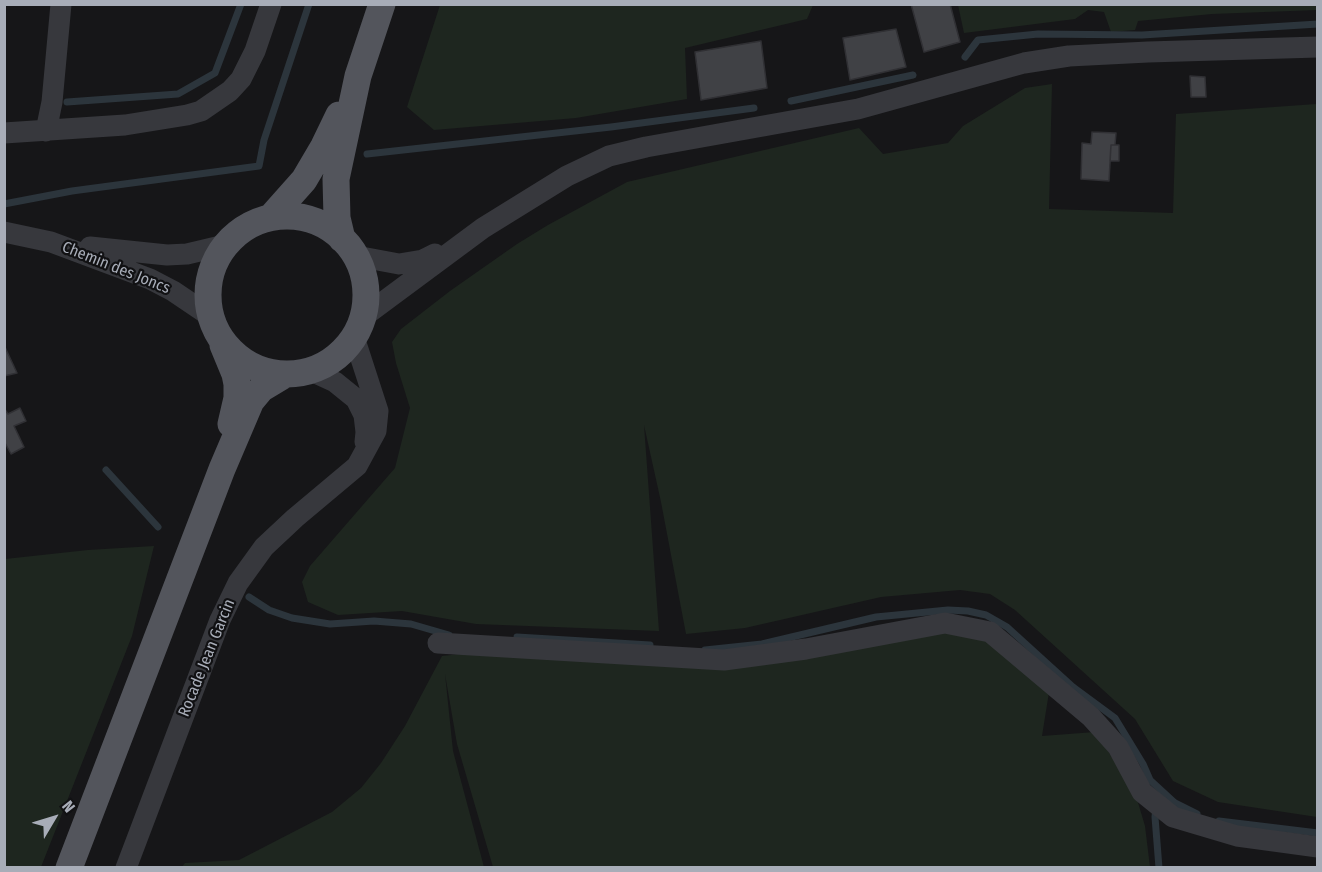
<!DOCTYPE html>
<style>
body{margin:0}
#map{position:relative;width:1322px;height:872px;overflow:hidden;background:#161618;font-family:"Fira Sans Condensed",sans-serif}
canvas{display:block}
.frame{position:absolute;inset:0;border:6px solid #a8adb8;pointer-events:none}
.north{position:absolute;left:24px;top:788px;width:60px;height:60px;-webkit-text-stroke:4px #111113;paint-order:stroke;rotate:52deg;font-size:16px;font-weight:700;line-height:24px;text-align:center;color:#a8adb8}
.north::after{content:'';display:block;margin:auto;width:21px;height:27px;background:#a8adb8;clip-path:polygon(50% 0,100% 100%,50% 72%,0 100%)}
</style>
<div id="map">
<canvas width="1322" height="872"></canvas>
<div class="frame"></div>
<div class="north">N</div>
</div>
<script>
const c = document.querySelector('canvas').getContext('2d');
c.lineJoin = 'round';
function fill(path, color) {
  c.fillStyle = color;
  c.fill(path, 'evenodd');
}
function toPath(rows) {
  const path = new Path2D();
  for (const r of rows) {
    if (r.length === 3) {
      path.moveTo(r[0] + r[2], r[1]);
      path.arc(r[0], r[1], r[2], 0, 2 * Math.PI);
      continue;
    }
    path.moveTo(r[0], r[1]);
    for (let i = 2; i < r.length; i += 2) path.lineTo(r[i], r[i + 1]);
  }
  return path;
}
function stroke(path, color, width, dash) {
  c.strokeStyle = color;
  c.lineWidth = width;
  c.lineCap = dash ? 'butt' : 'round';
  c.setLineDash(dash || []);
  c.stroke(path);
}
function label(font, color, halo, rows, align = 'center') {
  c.font = font + ' "Fira Sans Condensed",sans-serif';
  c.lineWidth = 4.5;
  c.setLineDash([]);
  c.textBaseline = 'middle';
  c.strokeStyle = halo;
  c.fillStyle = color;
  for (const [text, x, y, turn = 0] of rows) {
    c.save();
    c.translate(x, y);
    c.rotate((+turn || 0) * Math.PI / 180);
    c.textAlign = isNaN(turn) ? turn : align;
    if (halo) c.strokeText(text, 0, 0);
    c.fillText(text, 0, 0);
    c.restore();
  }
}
fill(toPath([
 [1317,4,1317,10,1212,14,1138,21,1135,30,1111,32,1104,12,1088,10,1075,19,964,33,958,5],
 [440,5,440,4,813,5,807,19,685,48,687,99,576,118,434,130,407,107],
 [1052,84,1049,209,1173,213,1176,114,1316,104,1317,817,1218,802,1173,781,1135,719,1015,610,990,594,960,590,881,597,745,628,686,634,661,502,644,425,659,631,476,624,402,611,338,615,308,602,302,582,310,566,395,468,410,408,396,363,392,342,401,329,450,291,517,244,548,225,627,182,859,128,883,154,948,143,963,126,1025,88],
 [154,546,132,636,41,867,5,867,5,559,88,550],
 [927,630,977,635,1050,686,1042,736,1095,732,1134,789,1145,826,1150,867,493,867,457,744,445,674,453,751,484,867,181,868,185,863,239,860,332,812,361,788,381,763,405,726,442,656,479,652,715,663]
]), '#1e261f');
stroke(toPath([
 [965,57,978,40,1038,34,1142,35,1318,24],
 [791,101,913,75],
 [67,102,178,94,215,73,241,4],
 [367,154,611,127,754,108],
 [4,204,72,191,259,166,264,140,309,4],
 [106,470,158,527],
 [249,597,269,610,292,618,330,624,374,621,411,624,449,635],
 [517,637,650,645],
 [705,650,762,644,876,617,948,610,968,611,986,615,1007,627,1073,687,1115,718,1143,764,1150,780,1175,803,1197,814],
 [1156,807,1155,817,1159,868],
 [1219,821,1318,833]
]), '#2c353c', 7);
const building = toPath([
 [911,4,950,4,960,42,924,52,911,4],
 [896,29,906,67,850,80,843,38,896,29],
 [761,41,767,88,701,100,695,52,761,41],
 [1190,76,1205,77,1206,97,1191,97,1190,76],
 [1092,132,1116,133,1115,145,1111,145,1109,181,1081,179,1082,143,1091,144,1092,132],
 [1111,145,1119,145,1119,161,1110,161,1111,145],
 [4,345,17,373,4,376,4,345],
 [4,408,8,414,20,408,26,421,14,426,24,447,11,454,4,441,4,408]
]);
fill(building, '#404145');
stroke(building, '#303034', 1.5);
stroke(toPath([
 [46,131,52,102,61,4],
 [4,133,125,125,187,115,201,111,230,91,241,79,255,51,271,4],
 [4,232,51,242,150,279,173,291,210,316],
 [90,247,167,255,187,254,225,245],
 [356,256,399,264,423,260,435,254],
 [363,317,483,228,567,176,609,156,646,147,858,109,1024,63,1069,56,1148,52,1318,47],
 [311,371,335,382,356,399,364,415,366,432,365,442],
 [438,643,724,660,806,649,945,623,990,632,1091,717,1118,747,1142,792,1173,817,1237,836,1318,847],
 [126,868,220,620,238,583,264,547,295,518,357,466,376,431,378,411,354,337]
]), '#37383d', 21);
stroke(toPath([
 [272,216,304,180,324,146,339,115],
 [287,295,79],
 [342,239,337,218,336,179,358,76,382,4],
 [223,345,235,374,237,384,237,398,231,424],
 [69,868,222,469,251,401,261,389,286,374]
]), '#53555c', 27);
label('16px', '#a8adb8', '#111113', [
 ["Chemin des Joncs",116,268,22],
 ["Rocade Jean Garcin",207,658,-68]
]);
</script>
